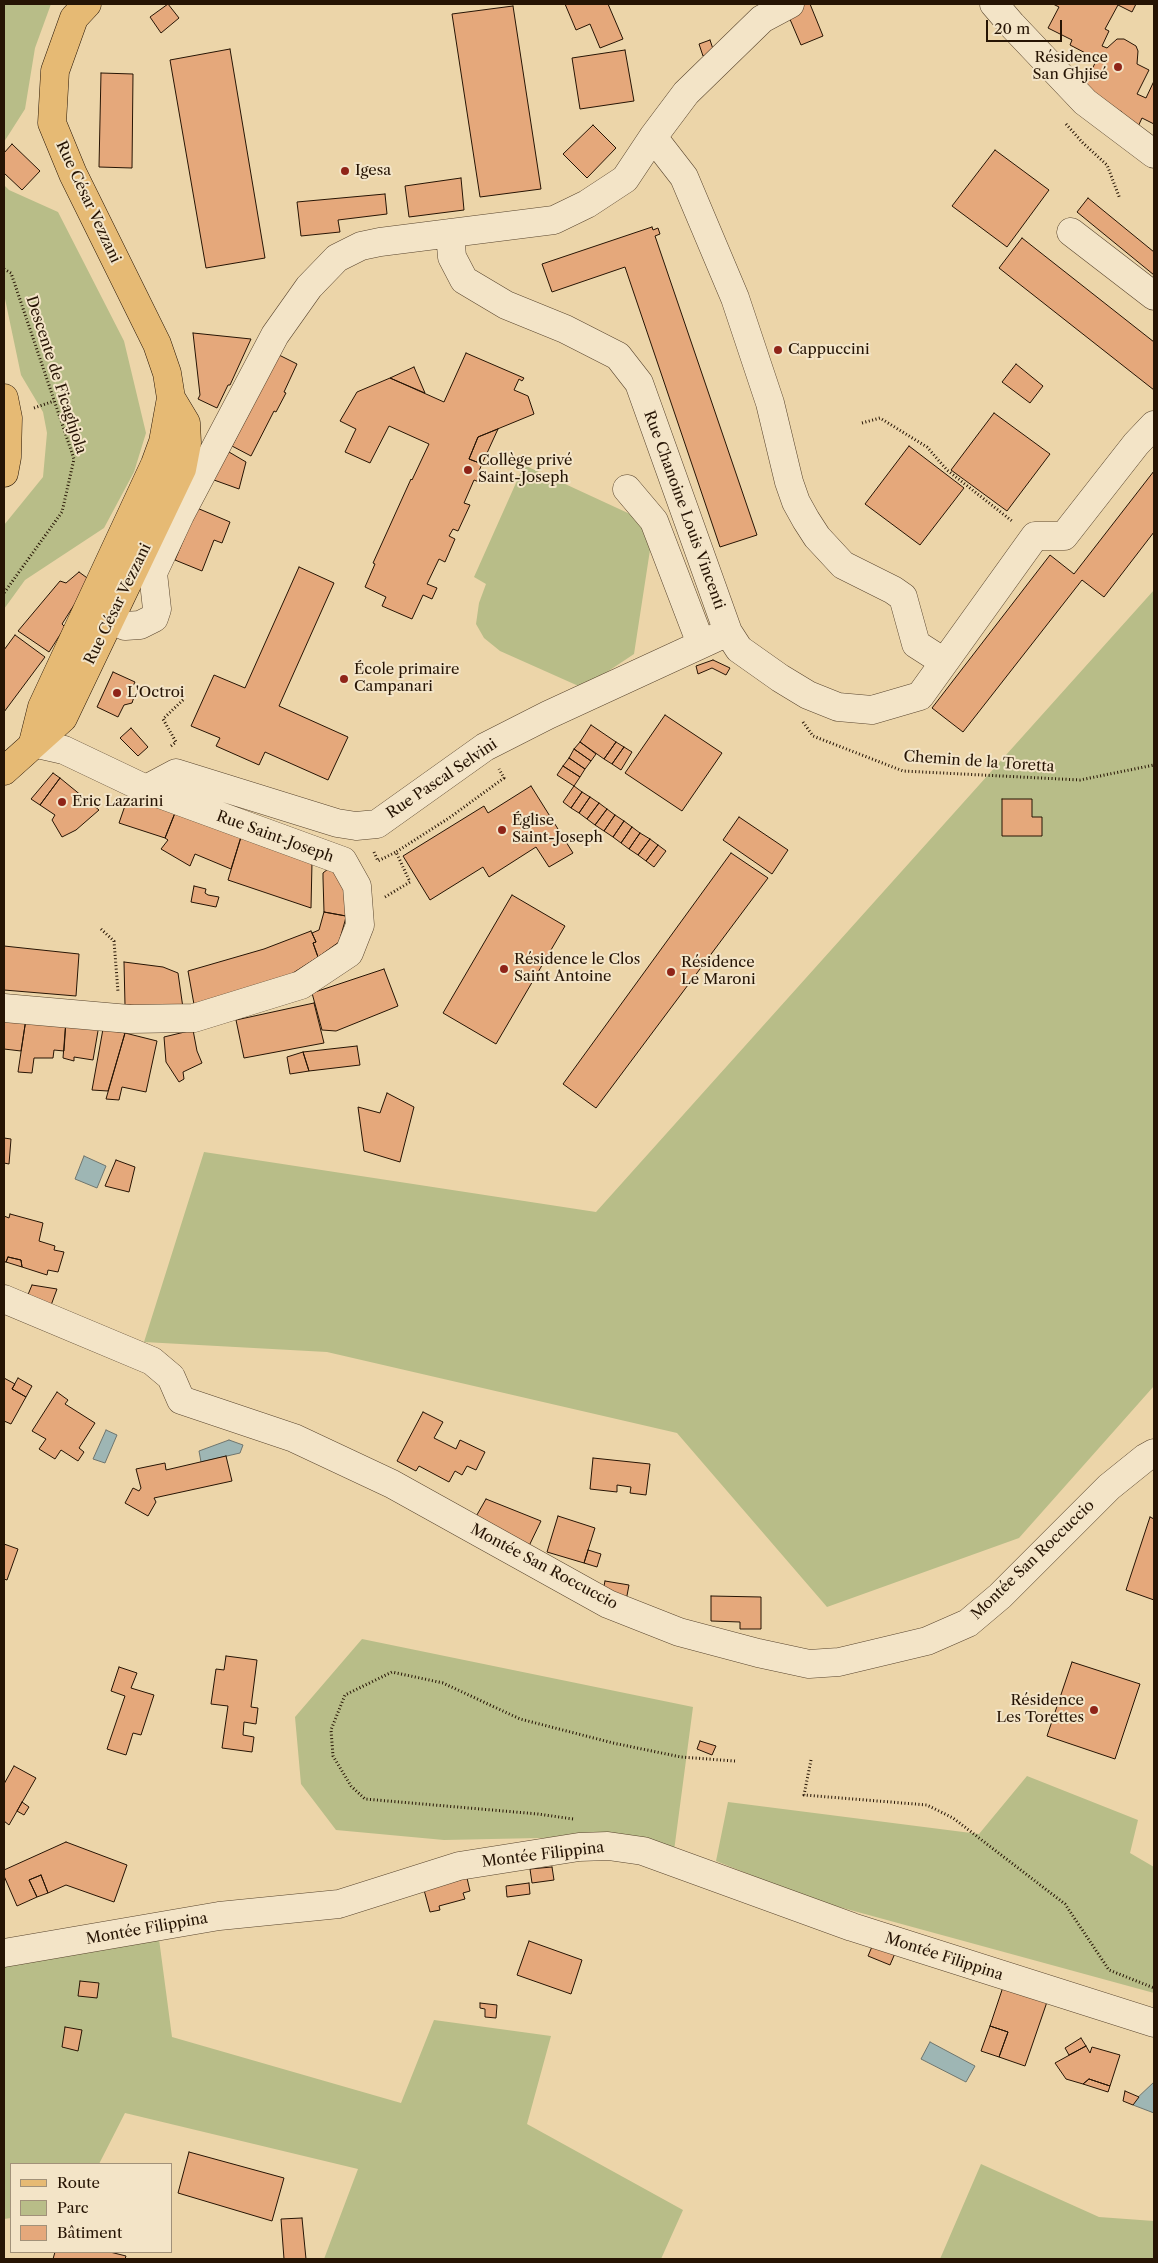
<!DOCTYPE html>
<meta charset="utf-8">
<style>
body{margin:0}
#map{position:relative;width:1158px;height:2263px;overflow:hidden;background:#ecd5a9;font-family:"Libre Caslon Text",serif}
canvas{display:block}
.frame{position:absolute;inset:0;border:5px solid #261404;pointer-events:none}
.legend{position:absolute;left:10px;top:2163px;width:162px;height:90px;box-sizing:border-box;background:#f3e4c7;border:1px solid #a19179;margin:0;padding:6px 9px;list-style:none;font-size:15px;color:#261404}
.legend li{display:flex;align-items:center;gap:10px;height:25px}
.legend b{width:25px;border:1px solid #a19179}
.scale{position:absolute;left:986px;top:20px;width:76px;height:22px;box-sizing:border-box;border:2px solid #261404;border-top:0;padding-left:6px;font-size:15px;line-height:18px;white-space:nowrap;color:#261404;-webkit-text-stroke:4px #f3e4c7;paint-order:stroke}
</style>
<div id="map">
<canvas width="1158" height="2263"></canvas>
<div class="frame"></div>
<ul class="legend">
<li><b style="height:6px;background:#e6ba74"></b>Route</li>
<li><b style="height:14px;background:#b8bd88"></b>Parc</li>
<li><b style="height:14px;background:#e5a87b"></b>Bâtiment</li>
</ul>
<div class="scale">20 m</div>
</div>
<script>
const c = document.querySelector('canvas').getContext('2d');
c.lineJoin = 'round';
function fill(path, color) {
  c.fillStyle = color;
  c.fill(path, 'evenodd');
}
function toPath(rows) {
  const path = new Path2D();
  for (const r of rows) {
    path.moveTo(r[0], r[1]);
    for (let i = 2; i < r.length; i += 2) path.lineTo(r[i], r[i + 1]);
  }
  return path;
}
function stroke(path, color, width, dash) {
  c.strokeStyle = color;
  c.lineWidth = width;
  c.lineCap = dash ? 'butt' : 'round';
  c.setLineDash(dash || []);
  c.stroke(path);
}
function label(font, color, halo, rows, align = 'center') {
  c.font = font + ' "Libre Caslon Text",serif';
  c.lineWidth = 4;
  c.setLineDash([]);
  c.textBaseline = 'middle';
  c.strokeStyle = halo;
  c.fillStyle = color;
  for (const [text, x, y, turn = 0] of rows) {
    c.save();
    c.translate(x, y);
    c.rotate((+turn || 0) * Math.PI / 180);
    c.textAlign = isNaN(turn) ? turn : align;
    if (halo) c.strokeText(text, 0, 0);
    c.fillText(text, 0, 0);
    c.restore();
  }
}
fill(toPath([
 [4,4,51,4,35,48,25,109,4,142],
 [4,185,9,190,58,212,124,341,146,433,134,472,104,528,25,580,4,609,4,525,43,477,47,433,43,412,21,375,4,294],
 [524,465,643,520,652,537,634,654,583,688,500,651,484,638,476,624,479,603,486,584,474,577],
 [1154,590,1154,1386,1019,1538,827,1607,677,1433,327,1352,144,1342,204,1152,596,1212],
 [362,1639,693,1707,674,1851,587,1837,444,1840,336,1830,301,1784,295,1717],
 [1027,1776,1138,1820,1130,1853,1154,1867,1154,1993,810,1899,716,1861,728,1802,979,1834],
 [159,1939,172,2037,401,2103,434,2020,551,2036,527,2124,683,2210,661,2259,324,2259,358,2169,125,2113,99,2164,11,2164,11,2218,4,2219,4,1967],
 [981,2164,1099,2217,1154,2221,1154,2259,940,2259]
]), '#b8bd88');
const water = toPath([
 [84,1156,106,1166,97,1188,75,1179,84,1156],
 [106,1430,117,1435,105,1463,93,1459,106,1430],
 [229,1440,243,1445,240,1453,201,1462,199,1451,229,1440],
 [930,2042,975,2066,966,2082,921,2059,930,2042],
 [1154,2082,1154,2113,1133,2105,1135,2100,1154,2082]
]);
fill(water, '#9eb6b4');
stroke(water, '#6e756e', 1);
const building = toPath([
 [168,4,179,18,161,33,150,17,168,4],
 [565,4,608,4,623,39,600,48,590,24,576,30,565,4],
 [800,4,810,4,823,36,801,45,786,10,800,4],
 [1053,4,1136,4,1132,12,1118,5,1105,29,1109,31,1102,46,1107,48,1117,39,1124,39,1136,46,1138,51,1137,64,1149,70,1137,94,1146,98,1154,81,1154,124,1142,118,1136,131,1117,121,1122,112,1081,92,1097,59,1070,45,1072,40,1048,28,1059,7,1053,4],
 [513,6,541,189,480,197,452,14,513,6],
 [710,40,714,52,703,56,699,44,710,40],
 [230,49,265,258,206,268,170,60,230,49],
 [625,50,634,101,580,109,572,58,625,50],
 [101,73,133,74,132,168,99,167,101,73],
 [593,125,616,148,587,178,563,154,593,125],
 [12,144,40,171,22,190,4,173,4,153,12,144],
 [995,150,1049,190,1007,247,952,206,995,150],
 [461,178,464,210,409,217,405,186,461,178],
 [385,194,387,214,338,220,340,232,301,236,297,202,385,194],
 [1088,198,1154,252,1154,275,1077,212,1088,198],
 [652,227,653,230,658,228,660,234,655,236,757,535,720,547,625,267,552,292,542,264,652,227],
 [1022,238,1154,342,1154,390,999,268,1022,238],
 [193,333,251,339,230,385,228,385,217,408,198,399,200,395,193,333],
 [466,353,524,378,522,381,519,379,514,390,528,396,534,414,478,437,469,459,482,464,479,471,483,473,479,482,474,480,464,503,470,505,458,531,453,529,449,536,455,539,445,562,439,559,427,584,437,588,432,599,423,595,412,619,382,606,386,597,365,587,375,564,373,563,411,479,412,480,429,444,389,426,370,463,345,452,356,429,340,421,357,392,390,378,444,402,466,353],
 [279,355,297,364,284,392,286,393,276,412,274,411,251,456,232,446,279,355],
 [1016,364,1043,386,1030,403,1002,382,1016,364],
 [414,367,425,393,390,378,414,367],
 [994,413,1050,454,1007,511,951,470,994,413],
 [498,429,482,464,469,459,478,437,498,429],
 [909,446,964,488,920,545,865,504,909,446],
 [229,452,246,462,239,489,214,480,217,471,229,452],
 [1154,471,1154,532,1104,597,1082,580,963,732,932,708,1050,555,1074,574,1154,471],
 [197,508,230,522,222,543,214,540,202,571,175,560,197,508],
 [299,567,334,583,279,706,348,737,328,780,265,752,259,765,216,746,220,738,191,726,214,675,245,688,299,567],
 [79,572,90,580,62,624,65,627,49,652,18,631,60,581,66,583,79,572],
 [15,635,45,657,4,712,4,650,15,635],
 [713,660,730,668,726,675,712,668,698,674,696,666,713,660],
 [113,672,135,682,130,692,134,697,132,703,124,705,118,717,97,707,113,672],
 [665,715,722,753,682,811,625,773,665,715],
 [591,725,616,742,604,759,580,742,591,725],
 [131,728,148,747,138,756,120,738,131,728],
 [580,742,596,754,591,761,574,749,580,742],
 [616,742,624,747,612,764,604,759,616,742],
 [624,747,632,752,621,770,612,764,624,747],
 [574,749,591,761,585,769,569,758,574,749],
 [569,758,585,769,580,777,563,766,569,758],
 [563,766,580,777,574,786,557,775,563,766],
 [53,773,60,778,40,805,31,799,53,773],
 [60,778,99,810,76,830,62,837,52,820,55,815,40,805,60,778],
 [531,786,573,853,549,867,536,847,489,877,483,867,430,900,403,856,484,806,488,813,531,786],
 [574,786,582,792,571,808,563,802,574,786],
 [582,792,590,797,579,813,571,808,582,792],
 [128,797,175,813,165,838,119,823,128,797],
 [590,797,599,803,587,819,579,813,590,797],
 [1002,799,1032,799,1032,817,1042,817,1042,836,1002,836,1002,799],
 [599,803,607,809,595,825,587,819,599,803],
 [607,809,615,815,604,831,595,825,607,809],
 [175,813,241,837,231,869,195,854,190,866,161,849,168,840,165,838,175,813],
 [615,815,624,821,613,837,604,831,615,815],
 [739,817,788,850,772,874,723,840,739,817],
 [624,821,632,827,621,843,613,837,624,821],
 [632,827,640,833,629,849,621,843,632,827],
 [640,833,650,839,638,855,629,849,640,833],
 [241,837,312,862,311,908,228,880,241,837],
 [650,839,658,845,646,861,638,855,650,839],
 [658,845,666,851,654,867,646,861,658,845],
 [731,853,768,878,596,1108,563,1084,731,853],
 [328,869,338,872,346,893,346,916,324,912,323,878,323,873,328,869],
 [194,886,206,889,205,893,208,895,219,897,216,907,191,902,194,886],
 [512,895,565,926,496,1044,443,1013,512,895],
 [324,912,346,916,345,921,339,942,318,957,313,943,316,942,312,933,319,930,324,912],
 [311,931,316,942,313,943,318,957,279,982,195,1010,188,971,264,949,311,931],
 [4,946,79,954,76,996,4,990,4,946],
 [124,962,163,967,178,973,183,1008,125,1005,124,962],
 [384,969,398,1006,336,1031,322,1030,312,993,384,969],
 [314,1003,324,1043,244,1058,236,1020,314,1003],
 [4,1016,26,1019,21,1051,4,1049,4,1016],
 [26,1019,66,1020,64,1051,54,1050,53,1058,34,1058,32,1073,18,1072,26,1019],
 [66,1020,99,1025,93,1060,74,1057,74,1061,63,1058,66,1020],
 [103,1029,125,1033,108,1091,92,1090,103,1029],
 [193,1030,197,1051,202,1063,183,1072,184,1079,179,1082,166,1062,164,1037,193,1030],
 [125,1033,157,1041,146,1092,122,1087,119,1100,106,1099,125,1033],
 [357,1046,360,1065,309,1071,303,1052,357,1046],
 [303,1052,309,1071,290,1074,287,1057,303,1052],
 [387,1093,414,1107,400,1162,364,1151,358,1107,380,1113,387,1093],
 [4,1138,11,1139,9,1164,4,1163,4,1138],
 [116,1160,135,1167,129,1192,105,1186,116,1160],
 [10,1214,43,1223,39,1241,55,1246,54,1250,64,1252,58,1272,48,1270,47,1275,22,1267,21,1260,8,1257,6,1262,4,1262,4,1216,9,1218,10,1214],
 [8,1257,21,1260,22,1267,6,1262,8,1257],
 [32,1285,57,1289,50,1308,27,1297,32,1285],
 [4,1378,15,1384,12,1389,26,1397,11,1424,4,1421,4,1378],
 [18,1378,32,1386,26,1397,12,1389,18,1378],
 [57,1392,68,1400,65,1404,95,1423,79,1448,84,1452,78,1461,61,1450,55,1459,39,1449,46,1439,32,1431,57,1392],
 [423,1412,443,1422,434,1438,456,1449,460,1440,485,1452,476,1470,467,1466,462,1475,455,1471,449,1482,419,1466,416,1471,397,1461,423,1412],
 [226,1456,232,1481,154,1498,156,1502,148,1516,125,1503,133,1488,139,1491,141,1488,136,1469,165,1463,166,1470,226,1456],
 [593,1458,650,1464,646,1495,630,1493,631,1487,617,1485,617,1492,590,1489,593,1458],
 [486,1499,541,1521,528,1548,474,1520,486,1499],
 [558,1516,595,1528,584,1563,547,1552,558,1516],
 [1150,1517,1154,1519,1154,1600,1126,1590,1150,1517],
 [4,1544,18,1549,7,1580,4,1579,4,1544],
 [588,1550,601,1554,597,1567,584,1563,588,1550],
 [605,1581,629,1585,625,1606,602,1596,605,1581],
 [711,1596,761,1597,761,1629,740,1629,740,1622,711,1621,711,1596],
 [226,1656,257,1660,251,1707,258,1708,256,1724,244,1722,243,1735,254,1737,252,1752,222,1748,228,1706,211,1704,216,1669,224,1670,226,1656],
 [1072,1662,1140,1684,1115,1759,1047,1736,1072,1662],
 [119,1667,137,1673,131,1688,154,1695,141,1735,133,1733,126,1755,107,1749,125,1696,111,1691,119,1667],
 [700,1741,716,1746,712,1755,697,1749,700,1741],
 [14,1766,36,1778,9,1825,4,1821,4,1784,14,1766],
 [22,1802,29,1807,24,1815,17,1811,22,1802],
 [66,1842,127,1865,114,1902,66,1885,48,1893,41,1875,29,1880,37,1897,17,1906,4,1876,4,1870,66,1842],
 [552,1867,554,1880,532,1883,530,1869,552,1867],
 [41,1875,48,1893,37,1897,29,1880,41,1875],
 [467,1878,470,1891,463,1893,465,1899,439,1906,440,1910,430,1912,424,1890,467,1878],
 [529,1883,530,1894,507,1897,506,1886,529,1883],
 [529,1941,582,1960,571,1994,517,1975,529,1941],
 [874,1942,896,1951,890,1965,868,1956,874,1942],
 [80,1981,99,1983,97,1998,78,1996,80,1981],
 [1004,1984,1048,1999,1025,2066,999,2057,1008,2032,990,2026,1004,1984],
 [480,2003,497,2005,496,2018,485,2017,485,2009,480,2008,480,2003],
 [990,2026,1008,2032,999,2057,981,2051,990,2026],
 [65,2027,82,2030,78,2051,62,2047,65,2027],
 [1081,2038,1086,2046,1069,2055,1065,2048,1081,2038],
 [1086,2046,1090,2053,1092,2047,1120,2055,1110,2086,1089,2079,1083,2084,1066,2079,1055,2063,1086,2046],
 [1089,2079,1110,2086,1108,2092,1083,2084,1089,2079],
 [1125,2091,1139,2097,1133,2105,1123,2101,1125,2091],
 [189,2152,284,2178,272,2221,178,2193,189,2152],
 [302,2218,306,2259,284,2259,281,2219,302,2218],
 [55,2252,110,2252,126,2256,125,2259,53,2259,55,2252]
]);
fill(building, '#e5a87b');
stroke(building, '#261404', 1);
const minor = toPath([
 [994,4,1012,25,1085,102,1154,154],
 [653,137,684,177,735,298,770,403,789,482,796,502,806,520,817,537,843,565,893,590,903,597,916,644,944,662],
 [1071,232,1154,296],
 [450,233,452,257,464,280,506,305,565,329,618,356,639,383,728,632,739,649,780,678,808,695,838,707,872,710,920,696,1035,536,1064,536,1136,444,1154,425],
 [627,489,654,521,701,644],
 [90,610,125,626,140,625,154,618,157,609,153,573,180,515,275,335,309,287,337,258,361,246,380,242,554,220,587,204,625,179,653,137,686,93,762,19,790,4],
 [146,789,176,773,337,823,356,826,377,824,485,747,548,715,728,632],
 [4,1008,129,1019,194,1018,301,985,349,953,360,925,357,886,343,861,146,789,64,750,33,743],
 [4,1299,152,1361,171,1377,181,1400,294,1438,392,1484,608,1604,679,1632,758,1653,809,1664,839,1662,927,1641,968,1623,1000,1596,1109,1487,1145,1458,1154,1453],
 [4,1953,219,1916,339,1904,459,1866,579,1847,608,1846,643,1851,852,1927,1154,2023]
]);
const major = toPath([
 [4,398,8,418,7,457,4,473],
 [33,743,42,707,155,464,163,442,171,398],
 [4,771,63,718,182,469,187,443,186,423,171,398,167,373,157,344,73,174,52,123,55,71,74,18,87,4]
]);
stroke(minor, '#58442d', 29);
stroke(major, '#261404', 29);
stroke(toPath([
 [1066,124,1083,143,1107,165,1120,199],
 [4,269,11,273,74,459,62,512,4,593],
 [34,408,54,401],
 [862,423,880,418,927,447,947,470,1012,521],
 [803,722,813,736,903,771,1080,780,1154,765],
 [171,746,176,742,163,719,184,699],
 [374,852,378,861,396,852],
 [385,897,410,882,396,852,449,818,504,778,499,769],
 [101,929,114,941,118,992],
 [811,1760,804,1795,927,1805,953,1818,1065,1904,1109,1970,1154,1988],
 [573,1819,538,1814,365,1799,351,1786,333,1756,331,1730,345,1695,392,1672,443,1683,520,1719,613,1743,681,1757,735,1761]
]), '#261404', 3, [1, 2.5]);
stroke(minor, '#f3e4c7', 28);
stroke(major, '#e6ba74', 28);
for (const [x, y, r, color] of [
 [1118,67,5,"#8f2418"],
 [345,171,5,"#8f2418"],
 [778,350,5,"#8f2418"],
 [468,470,5,"#8f2418"],
 [344,679,5,"#8f2418"],
 [117,693,5,"#8f2418"],
 [62,802,5,"#8f2418"],
 [502,830,5,"#8f2418"],
 [504,969,5,"#8f2418"],
 [671,972,5,"#8f2418"],
 [1094,1710,5,"#8f2418"]
]) {
  const dot = new Path2D();
  dot.arc(x, y, r, 0, 2 * Math.PI);
  c.fillStyle = color;
  c.fill(dot);
  stroke(dot, '#f3e4c7', 2);
}
label('15px', '#261404', '#f3e4c7', [
 ["Résidence",1108,58,"right"],
 ["San Ghjisé",1108,75,"right"],
 ["Igesa",355,171],
 ["Cappuccini",788,350],
 ["Collège privé",478,461],
 ["Saint-Joseph",478,478],
 ["École primaire",354,670],
 ["Campanari",354,687],
 ["L'Octroi",127,693],
 ["Eric Lazarini",72,802],
 ["Église",512,821],
 ["Saint-Joseph",512,838],
 ["Résidence le Clos",514,960],
 ["Saint Antoine",514,977],
 ["Résidence",681,963],
 ["Le Maroni",681,980],
 ["Résidence",1084,1701,"right"],
 ["Les Torettes",1084,1718,"right"]
], 'left');
label('15px', '#261404', '#f3e4c7', [
 ["Rue César Vezzani",88,202,65],
 ["Descente de Ficaghjola",56,375,72],
 ["Rue Chanoine Louis Vincenti",684,510,70],
 ["Rue César Vezzani",118,604,-64],
 ["Chemin de la Toretta",979,762,4],
 ["Rue Pascal Selvini",442,779,-34],
 ["Rue Saint-Joseph",275,837,20],
 ["Montée San Roccuccio",1033,1560,-44],
 ["Montée San Roccuccio",544,1567,28],
 ["Montée Filippina",543,1855,-7],
 ["Montée Filippina",147,1929,-10],
 ["Montée Filippina",944,1957,18]
]);
</script>
